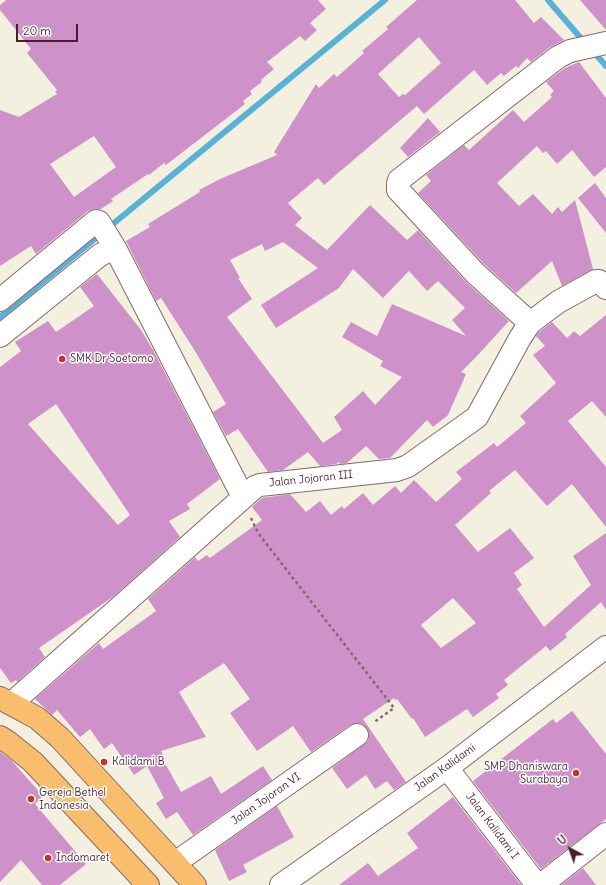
<!DOCTYPE html>
<style>
body{margin:0}
#map{position:relative;width:606px;height:885px;overflow:hidden;background:#f4f0df;font-family:Delius,sans-serif}
canvas{display:block}
.north{position:absolute;left:550px;top:829px;width:40px;height:40px;-webkit-text-stroke:3px #fff;paint-order:stroke;rotate:319deg;font-size:11px;font-weight:700;line-height:16px;text-align:center;color:#4a1f2b}
.north::after{content:'';display:block;margin:auto;width:14px;height:18px;background:#4a1f2b;clip-path:polygon(50% 0,100% 100%,50% 72%,0 100%)}
.scale{position:absolute;left:16px;top:24px;width:62px;height:18px;box-sizing:border-box;border:2px solid #4a1f2b;border-top:0;padding-left:5px;font-size:12px;line-height:14px;white-space:nowrap;color:#4a1f2b;-webkit-text-stroke:3px #fff;paint-order:stroke}
</style>
<div id="map">
<canvas width="606" height="885"></canvas>
<div class="north">U</div>
<div class="scale">20 m</div>
</div>
<script>
const c = document.querySelector('canvas').getContext('2d');
c.lineJoin = 'round';
function toPath(rows) {
  const path = new Path2D();
  for (const r of rows) {
    path.moveTo(r[0], r[1]);
    for (let i = 2; i < r.length; i += 2) path.lineTo(r[i], r[i + 1]);
  }
  return path;
}
function stroke(path, color, width, dash) {
  c.strokeStyle = color;
  c.lineWidth = width;
  c.lineCap = dash ? 'butt' : 'round';
  c.setLineDash(dash || []);
  c.stroke(path);
}
function fill(path, color) {
  c.fillStyle = color;
  c.fill(path, 'evenodd');
}
function label(font, color, halo, rows, align = 'center') {
  c.font = font + ' Delius,sans-serif';
  c.lineWidth = 3;
  c.setLineDash([]);
  c.textBaseline = 'middle';
  c.strokeStyle = halo;
  c.fillStyle = color;
  for (const [text, x, y, turn = 0] of rows) {
    c.save();
    c.translate(x, y);
    c.rotate((+turn || 0) * Math.PI / 180);
    c.textAlign = isNaN(turn) ? turn : align;
    if (halo) c.strokeText(text, 0, 0);
    c.fillText(text, 0, 0);
    c.restore();
  }
}
stroke(toPath([
 [548,0,585,43],
 [593,51,606,66],
 [0,317,385,0]
]), '#59b2d6', 6);
fill(toPath([
 [6,0,318,0,326,9,310,23,317,30,305,41,300,36,267,62,274,69,261,80,262,82,250,91,252,94,243,101,245,104,166,165,164,163,149,175,148,174,111,199,113,201,101,209,94,209,88,211,36,254,31,246,0,266,0,110,19,117,57,94,55,92,57,90,27,53,31,49,0,10,0,5],
 [94,136,116,167,74,197,50,164],
 [417,0,515,0,534,23,541,17,564,40,550,47,531,62,527,58,518,68,516,66,504,76,501,73,487,85,474,70,424,114,417,106,324,185,318,178,288,203,302,218,295,225,327,250,370,205,407,240,418,230,466,282,509,321,477,356,461,372,466,374,448,415,433,427,427,420,390,458,379,459,366,446,347,463,340,464,339,462,336,464,320,466,308,452,283,470,268,472,238,429,226,436,213,412,226,404,195,351,161,298,156,301,126,241,150,227,148,224,200,192,199,190,220,179,277,155,274,152,316,84,319,88,334,74,337,77,364,53,362,51,388,29,386,27],
 [419,37,441,63,405,95,403,94,399,97,378,74],
 [283,242,318,268,261,305,276,328,339,288,353,269,383,298,409,271,427,291,438,281,465,308,452,320,466,336,392,304,377,336,351,322,342,337,383,361,380,366,402,377,375,405,363,391,334,417,342,430,323,443,227,317,252,299,238,278,240,278,230,260,262,244,265,251],
 [580,0,606,0,606,30],
 [579,62,606,98,606,167,594,177,572,150,557,164,546,151,543,153,537,146,497,183,519,206,533,194,552,214,558,207,562,212,575,200,593,269,562,286,552,261,516,293,484,264,418,193,431,181,426,175,464,145,469,150,513,110,524,122,552,97,550,95,554,91,546,82,565,68],
 [428,118,440,132,408,157,400,148],
 [595,183,606,198,606,233,578,198],
 [97,274,141,330,153,350,220,479,187,504,190,509,169,521,180,537,114,596,39,648,45,657,17,682,16,680,11,683,0,668,0,367,21,351,15,342,48,321,56,332,94,306,80,287],
 [56,404,130,515,118,525,28,424],
 [606,315,606,417,592,401,568,421,606,467,606,527,572,484,547,506,515,470,489,491,491,493,455,525,478,552,510,528,534,558,514,573,522,585,517,589,544,627,591,585,573,556,606,533,606,610,601,602,565,634,567,637,550,651,546,646,504,680,508,685,496,694,499,698,473,717,467,709,425,737,413,718,412,719,397,699,395,700,394,698,363,719,406,782,394,790,387,781,375,789,366,775,347,789,332,768,368,741,369,734,367,728,362,724,356,723,350,725,311,752,293,726,257,751,230,713,250,699,224,663,179,692,206,737,161,751,163,755,161,756,181,792,211,776,221,794,263,766,272,780,193,835,177,812,166,819,156,803,164,798,147,766,134,775,112,743,104,749,90,729,80,737,57,710,52,715,35,699,99,643,103,649,156,611,148,599,195,557,198,561,207,555,210,558,262,520,252,507,262,498,290,494,306,512,320,501,331,515,342,506,344,509,363,493,373,505,395,486,401,493,414,480,436,502,462,479,456,472,494,443,497,447,526,423,520,416,556,383,533,355,545,346,536,336,539,332,552,322,567,338,574,331,580,336],
 [453,598,476,623,441,648,421,625],
 [572,711,606,754,606,819,541,869,473,781,553,719,556,723],
 [0,752,11,760,43,796,35,804,86,864,60,885,42,885,21,860,0,882],
 [453,797,521,885,339,885,368,863,378,876,418,848,407,833],
 [277,806,294,837,243,865,247,872,229,881,215,850],
 [583,868,596,885,561,885]
]), '#ce91c9');
const minor = toPath([
 [0,300,96,221,99,222,115,248],
 [530,323,475,273,402,194,398,190,398,183,399,180,558,57,570,51,606,43],
 [0,336,100,255,115,248,243,497],
 [12,703,255,487,260,485,397,470,408,466,477,417,520,338,530,323,558,302,596,281,599,281,606,288],
 [447,768,537,885],
 [175,863,357,735],
 [281,885,447,768,606,647],
 [541,885,606,834]
]);
const major = toPath([
 [0,698,37,718,60,738,195,885],
 [0,737,8,742,33,762,148,885]
]);
stroke(minor, '#86686a', 24);
stroke(major, '#86686a', 24);
stroke(toPath([
 [251,518,258,533,394,708,373,723]
]), '#86686a', 2.5, [3, 3]);
stroke(minor, '#fff', 22);
stroke(major, '#f9be6d', 22);
for (const [x, y, r, color] of [
 [62,359,4,"#c8321e"],
 [104,762,4,"#c8321e"],
 [576,773,4,"#c8321e"],
 [31,799,4,"#c8321e"],
 [48,858,4,"#c8321e"]
]) {
  const dot = new Path2D();
  dot.arc(x, y, r, 0, 2 * Math.PI);
  c.fillStyle = color;
  c.fill(dot);
  stroke(dot, '#fff', 1.5);
}
label('11px', '#4a1f2b', '#fff', [
 ["SMK Dr Soetomo",70,359],
 ["Kalidami B",112,762],
 ["SMP Dhaniswara",568,767,"right"],
 ["Surabaya",568,780,"right"],
 ["Gereja Bethel",39,793],
 ["Indonesia",39,806],
 ["Indomaret",56,858]
], 'left');
label('11px', '#4a1f2b', '#fff', [
 ["Jalan Jojoran III",311,479,-6],
 ["Jalan Kalidami",445,768,-36],
 ["Jalan Jojoran VI",266,799,-35],
 ["Jalan Kalidami I",492,826,53]
]);
</script>
